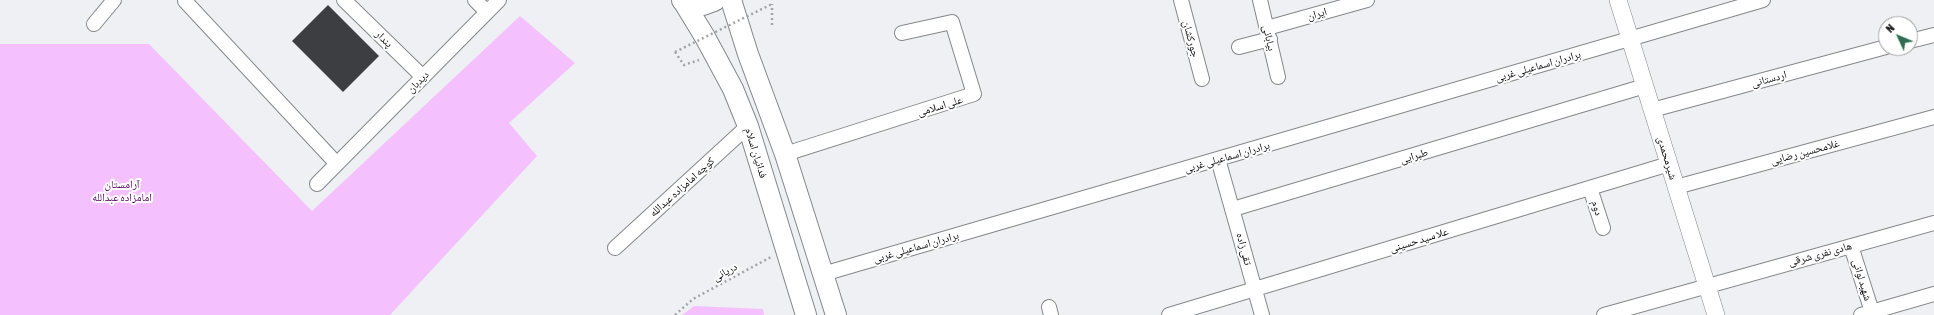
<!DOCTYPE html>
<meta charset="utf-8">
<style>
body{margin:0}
#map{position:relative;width:1934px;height:315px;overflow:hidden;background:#eff0f4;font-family:"Asap Condensed",sans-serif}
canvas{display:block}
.north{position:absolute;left:1878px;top:16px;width:40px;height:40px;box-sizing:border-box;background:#fff;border:1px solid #9e9e9e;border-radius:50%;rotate:314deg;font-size:11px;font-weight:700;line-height:16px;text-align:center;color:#0c0c0d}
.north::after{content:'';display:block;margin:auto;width:14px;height:18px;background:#306c56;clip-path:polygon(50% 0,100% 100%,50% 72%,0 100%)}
</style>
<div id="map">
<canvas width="1934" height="315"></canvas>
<div class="north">N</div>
</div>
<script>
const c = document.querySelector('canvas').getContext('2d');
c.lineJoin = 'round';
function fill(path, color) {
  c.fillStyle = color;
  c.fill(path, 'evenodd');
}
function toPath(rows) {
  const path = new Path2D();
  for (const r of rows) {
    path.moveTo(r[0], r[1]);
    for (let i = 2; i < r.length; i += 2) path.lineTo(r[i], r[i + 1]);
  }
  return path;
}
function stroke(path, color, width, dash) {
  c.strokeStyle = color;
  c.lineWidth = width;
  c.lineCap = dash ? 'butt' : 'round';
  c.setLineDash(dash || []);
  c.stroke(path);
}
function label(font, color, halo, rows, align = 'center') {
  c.font = font + ' "Asap Condensed","Noto Naskh Arabic",sans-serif';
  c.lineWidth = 4;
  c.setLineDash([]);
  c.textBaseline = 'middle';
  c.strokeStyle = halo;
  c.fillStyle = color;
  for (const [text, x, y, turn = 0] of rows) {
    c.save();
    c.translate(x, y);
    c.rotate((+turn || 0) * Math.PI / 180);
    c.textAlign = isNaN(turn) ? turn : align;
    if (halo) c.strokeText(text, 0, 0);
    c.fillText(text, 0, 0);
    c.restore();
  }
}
fill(toPath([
 [520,16,575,63,509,123,537,156,390,315,0,315,0,44,149,44,312,211],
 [694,306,763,309,764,315,682,315]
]), '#f5c0fe');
fill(toPath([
 [328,5,379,56,343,92,292,41]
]), '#3c3e41');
const minor = toPath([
 [344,0,423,77],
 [475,0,487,12],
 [1181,0,1202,79],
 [1260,0,1278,77],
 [185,1,337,164],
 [94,24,114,0],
 [1267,28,1367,0],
 [1910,41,1934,35],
 [1239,47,1270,39],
 [1652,110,1886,47],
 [785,154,974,94,952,22,902,33],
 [1218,159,1262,315],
 [317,184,499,0],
 [1676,187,1934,117],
 [1590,188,1603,228],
 [1233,209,1645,86],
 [1851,246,1873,315],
 [615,248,748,126],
 [823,274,1763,0],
 [1049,307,1051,315],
 [1169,315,1669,164],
 [1604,315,1934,223],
 [1861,315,1934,294]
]);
const tertiary = toPath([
 [1618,0,1716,315]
]);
const secondary = toPath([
 [731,0,748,54,785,154,836,315],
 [683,1,705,37,733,89,748,126,806,315]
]);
const primary = toPath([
 [683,0,703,4,714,0]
]);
stroke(minor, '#86878b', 16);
stroke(tertiary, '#86878b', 18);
stroke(secondary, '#86878b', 22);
stroke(primary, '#86878b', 24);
stroke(toPath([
 [772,25,772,4],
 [675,52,684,65,699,60],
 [675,315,693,299,771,257]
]), '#a4a4a7', 2.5, [2, 3]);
stroke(minor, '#fff', 14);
stroke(tertiary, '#fff', 17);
stroke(secondary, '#fff', 20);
stroke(primary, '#fff', 22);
stroke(toPath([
 [675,52,772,4]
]), '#a4a4a7', 2.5, [2, 3]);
label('11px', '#0c0c0d', '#fff', [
 ["ایران",1317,14,-16],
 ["بیابانی",1269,38,77],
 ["پندار",384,39,44],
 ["جورکشان",1191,39,75],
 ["برادران اسماعیلی غربی",1538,66,-16],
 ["اردستانی",1769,79,-15],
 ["دیدبان",418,82,-45],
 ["علی اسلامی",940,106,-17],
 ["غلامحسین رضایی",1805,152,-15],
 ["فدائیان اسلام",756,153,73],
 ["طبرایی",1414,156,-17],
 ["برادران اسماعیلی غربی",1227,157,-16],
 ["شیرمحمدی",1667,158,73],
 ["کوچه امامزاده عبدالله",682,187,-42],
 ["دوم",1597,208,73],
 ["علا سید حسینی",1419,240,-17],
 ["برادران اسماعیلی غربی",916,247,-16],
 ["تقی زاده",1244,249,75],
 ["هادی نفری شرقی",1820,254,-15],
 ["دریانی",725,272,-28],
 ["شهید لوانی",1862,280,73]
]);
label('11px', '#570463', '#fff', [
 ["آرامستان",122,185],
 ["امامزاده عبدالله",122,198]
]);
</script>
